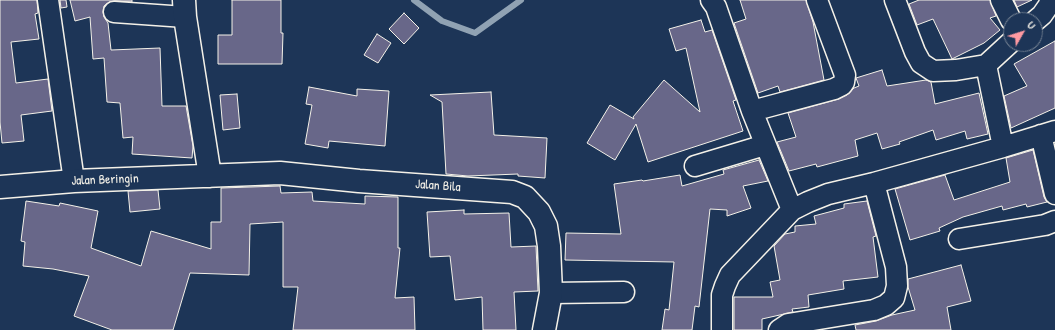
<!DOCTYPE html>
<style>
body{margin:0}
#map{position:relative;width:1055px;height:330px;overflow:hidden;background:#1d3557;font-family:"Patrick Hand",sans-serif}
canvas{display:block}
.north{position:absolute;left:1003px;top:12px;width:40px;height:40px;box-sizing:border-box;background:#1d3557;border:1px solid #738091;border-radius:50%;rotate:51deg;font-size:11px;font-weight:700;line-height:16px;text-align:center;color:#f4f1e8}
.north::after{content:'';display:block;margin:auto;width:14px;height:18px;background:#ff9aa2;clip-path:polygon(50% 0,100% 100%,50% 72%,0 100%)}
</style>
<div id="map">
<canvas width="1055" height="330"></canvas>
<div class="north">U</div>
</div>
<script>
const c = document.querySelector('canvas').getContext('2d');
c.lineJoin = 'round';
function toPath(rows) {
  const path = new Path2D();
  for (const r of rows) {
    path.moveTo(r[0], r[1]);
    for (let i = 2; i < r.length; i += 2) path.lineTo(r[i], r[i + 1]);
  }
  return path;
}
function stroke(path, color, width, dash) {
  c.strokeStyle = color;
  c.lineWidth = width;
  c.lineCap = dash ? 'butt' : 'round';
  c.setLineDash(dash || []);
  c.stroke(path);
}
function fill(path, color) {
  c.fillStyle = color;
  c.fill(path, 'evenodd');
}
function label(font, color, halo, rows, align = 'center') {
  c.font = font + ' "Patrick Hand",sans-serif';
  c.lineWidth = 3;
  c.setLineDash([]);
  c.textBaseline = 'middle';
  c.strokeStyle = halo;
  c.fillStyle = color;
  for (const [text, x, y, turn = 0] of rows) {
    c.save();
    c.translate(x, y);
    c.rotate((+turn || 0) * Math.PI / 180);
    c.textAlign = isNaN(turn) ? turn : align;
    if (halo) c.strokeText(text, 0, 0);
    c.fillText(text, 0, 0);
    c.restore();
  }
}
stroke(toPath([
 [414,0,442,21,475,33,521,0]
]), '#90a2b3', 6);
const building = toPath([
 [0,0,37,0,38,13,35,14,39,39,11,42,16,83,48,79,52,111,21,115,24,141,2,143,0,122,0,0],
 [60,0,66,0,67,7,61,8,60,0],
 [70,0,132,0,132,2,115,1,109,2,104,6,103,12,104,17,108,23,111,50,160,48,162,106,186,106,193,146,192,158,132,154,133,137,123,138,120,103,107,102,104,58,93,59,90,17,75,21,70,0],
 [232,0,281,0,281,33,283,33,282,64,218,64,218,35,232,35,232,0],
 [740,0,806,0,813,22,824,80,780,92,778,86,758,93,734,23,746,19,740,0],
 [919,0,990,0,996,16,990,18,1000,30,984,43,952,59,933,19,917,25,909,4,919,0],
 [1014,0,1032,0,1017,7,1014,0],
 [404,13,419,28,404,44,389,29,404,13],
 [701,20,705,32,712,30,736,100,733,101,743,131,648,162,636,124,615,160,587,143,610,105,634,119,633,117,664,80,700,112,686,48,676,51,669,29,701,20],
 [377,34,391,43,378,63,364,55,377,34],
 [1055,41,1055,108,1011,128,1004,96,1027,86,1014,64,1055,41],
 [882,70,887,86,926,80,931,82,935,104,979,93,988,134,967,139,965,131,936,140,933,130,899,142,900,144,882,149,877,133,855,140,858,156,817,167,816,164,789,171,777,142,796,137,788,113,839,99,847,95,854,88,859,86,856,78,882,70],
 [309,87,357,96,357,89,389,91,385,146,329,141,328,148,305,144,312,105,306,104,309,87],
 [491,92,494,135,547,138,545,178,518,176,518,174,468,176,446,174,442,102,430,95,491,92],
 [237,94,240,128,223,130,220,95,237,94],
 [1033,150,1044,197,1047,202,1027,207,1026,204,1003,210,1002,206,963,217,939,228,940,231,910,240,895,189,945,175,954,200,1010,182,1006,158,1033,150],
 [759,160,768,181,743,186,751,208,727,216,727,210,710,209,699,307,695,306,692,330,662,330,665,309,669,310,674,262,565,260,566,233,621,234,614,184,642,180,643,181,680,175,682,186,724,174,723,170,759,160],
 [280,186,281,193,312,192,313,201,365,204,365,196,398,197,398,248,400,248,395,298,414,297,415,330,293,330,298,287,283,287,283,222,250,224,249,275,190,273,173,330,112,330,74,316,89,276,53,269,23,266,25,242,21,241,26,201,59,206,60,203,98,211,91,248,141,266,151,231,211,249,211,222,221,222,221,188,280,186],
 [158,190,160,209,130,212,128,191,158,190],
 [867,201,876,236,873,237,878,277,843,281,844,289,808,295,809,307,792,309,793,312,762,319,762,330,734,330,734,297,773,297,770,282,780,280,774,246,785,234,795,232,795,226,816,224,814,216,844,208,844,204,867,201],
 [464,210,464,214,509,213,511,247,536,246,538,291,514,292,516,330,483,330,482,297,455,300,450,256,430,257,427,212,464,210],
 [961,265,971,301,947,307,951,330,856,330,855,325,876,321,892,315,915,310,908,287,908,279,961,265]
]);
fill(building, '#686789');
stroke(building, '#f4f1e8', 1);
const street = toPath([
 [48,0,74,181],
 [711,0,716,7,752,111,792,210],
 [895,0,915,52,921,63,933,71,956,70,986,65],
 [1001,0,1011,20],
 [114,12,185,17],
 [1035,21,1042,15,1049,5,1050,0],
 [752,111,834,89,842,85,844,82,845,75,817,0],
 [1041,135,1055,194],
 [1003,147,986,65,1011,42],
 [695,166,765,145],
 [959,239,1045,225,1055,221],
 [551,293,624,292],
 [722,330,722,295,725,286,730,275,792,210,808,202,828,194,874,183,1003,147,1055,131],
 [779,330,788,324,874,310,886,305,894,298,897,286,896,267,874,183]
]);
const secondary = toPath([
 [184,0,185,17,210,176],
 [0,187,74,181,280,173,359,181,512,192,525,197,539,212,546,226,549,246,551,293,544,330]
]);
stroke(street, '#f4f1e8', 23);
stroke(secondary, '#f4f1e8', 25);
stroke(street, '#1d3557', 20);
stroke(secondary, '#1d3557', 22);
label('13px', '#f4f1e8', '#1d3557', [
 ["Jalan Beringin",105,180,-2],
 ["Jalan Bila",438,186,4]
]);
</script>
